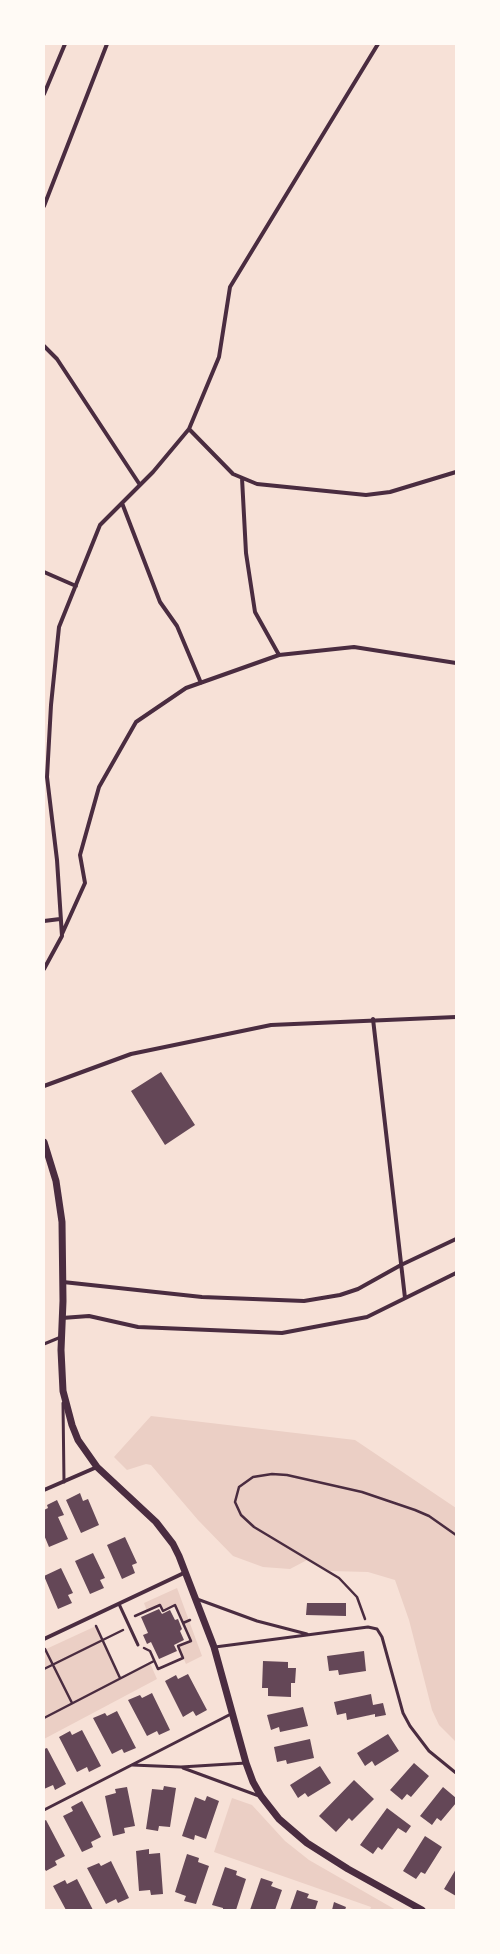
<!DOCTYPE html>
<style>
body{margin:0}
#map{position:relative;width:500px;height:1954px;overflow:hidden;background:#f7e1d7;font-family:Roboto,sans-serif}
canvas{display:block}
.frame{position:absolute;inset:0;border:45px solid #fffaf5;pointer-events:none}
</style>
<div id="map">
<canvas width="500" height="1954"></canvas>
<div class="frame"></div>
</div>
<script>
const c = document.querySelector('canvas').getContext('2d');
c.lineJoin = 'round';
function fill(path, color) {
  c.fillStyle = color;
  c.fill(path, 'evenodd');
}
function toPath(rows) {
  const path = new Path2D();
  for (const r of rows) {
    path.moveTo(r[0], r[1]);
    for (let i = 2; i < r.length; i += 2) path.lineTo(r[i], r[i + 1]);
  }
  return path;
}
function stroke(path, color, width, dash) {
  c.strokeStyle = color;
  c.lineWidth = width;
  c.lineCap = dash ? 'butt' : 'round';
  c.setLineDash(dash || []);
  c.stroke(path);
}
fill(toPath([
 [151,1416,355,1440,456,1508,456,1742,439,1725,432,1710,409,1620,395,1580,368,1572,330,1571,309,1559,290,1569,263,1567,233,1556,198,1520,151,1465,146,1464,127,1470,114,1457],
 [177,1588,202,1656,186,1664,178,1646,190,1641,175,1606,163,1611,161,1605,147,1611,144,1603],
 [96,1626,120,1677,150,1663,157,1679,44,1739,44,1650],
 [232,1798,252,1805,285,1841,309,1860,396,1910,370,1910,371,1907,214,1852]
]), '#ebcfc5');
fill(toPath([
 [161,1072,195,1125,165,1145,131,1091],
 [80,1493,83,1501,88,1499,99,1525,81,1533,66,1500],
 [57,1500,64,1515,58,1517,68,1539,49,1547,44,1535,44,1510,48,1508,47,1505],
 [125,1537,137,1563,132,1565,135,1573,122,1579,107,1545],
 [93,1553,105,1578,100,1580,104,1588,90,1594,75,1561],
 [61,1568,73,1593,68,1595,72,1603,58,1609,44,1576],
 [307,1603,346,1603,346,1616,306,1615],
 [159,1609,162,1614,170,1610,175,1620,178,1619,182,1629,180,1631,184,1640,174,1645,177,1651,159,1659,151,1642,147,1644,143,1635,148,1633,141,1617],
 [364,1651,366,1671,339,1675,338,1670,329,1671,327,1656],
 [263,1661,288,1662,288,1668,296,1668,295,1683,291,1683,291,1697,268,1696,268,1688,262,1688],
 [188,1674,207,1710,196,1716,193,1711,183,1717,165,1681,176,1675,178,1679],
 [152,1693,170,1730,159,1735,157,1731,147,1736,128,1700,140,1695,142,1698],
 [371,1694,373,1705,383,1703,386,1715,375,1717,375,1714,347,1720,346,1713,337,1715,334,1702],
 [303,1707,308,1726,280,1732,279,1727,271,1730,267,1715],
 [117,1711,136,1748,124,1753,122,1749,112,1754,93,1718,105,1713,107,1716],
 [82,1730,101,1766,89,1772,87,1767,77,1772,59,1737,70,1731,72,1735],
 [388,1734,399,1751,375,1766,372,1761,365,1766,357,1753],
 [310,1739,314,1758,287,1764,286,1760,277,1762,274,1747],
 [47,1748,66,1784,55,1790,53,1785,44,1789,44,1749],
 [414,1763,429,1776,411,1797,407,1794,402,1800,390,1790],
 [320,1766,331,1783,308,1797,305,1793,298,1798,290,1785],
 [354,1780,374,1799,352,1821,349,1818,336,1832,319,1816],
 [164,1786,176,1788,170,1827,159,1826,158,1831,146,1829,152,1789,163,1790],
 [127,1787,135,1826,124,1828,125,1833,113,1836,105,1796,116,1793,115,1789],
 [443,1787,456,1798,456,1803,441,1821,437,1818,432,1825,420,1816],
 [207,1796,219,1801,206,1839,195,1835,194,1840,182,1836,195,1797,205,1801],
 [82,1801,101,1837,91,1842,93,1847,82,1852,63,1816,73,1811,71,1807],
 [387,1808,411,1826,406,1833,398,1828,382,1850,378,1847,373,1854,360,1845],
 [46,1820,65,1856,55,1861,57,1865,46,1871,44,1868,44,1821],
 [425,1836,442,1847,425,1874,421,1872,416,1879,403,1871],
 [149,1849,149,1854,160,1853,163,1894,151,1895,150,1890,139,1891,136,1851],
 [187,1854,199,1858,198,1862,209,1866,196,1904,184,1901,186,1896,175,1892],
 [111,1861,129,1898,118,1903,116,1899,106,1904,87,1868,99,1863,101,1866],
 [225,1867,237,1871,236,1875,246,1879,236,1910,223,1910,223,1908,212,1905],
 [456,1869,456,1896,444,1889],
 [261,1878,273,1882,271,1886,282,1890,275,1910,250,1910],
 [77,1879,93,1910,66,1910,53,1886,65,1880,67,1884],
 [297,1890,309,1894,307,1898,318,1901,315,1910,290,1910],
 [334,1902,346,1907,345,1910,332,1910]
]), '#644757');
stroke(toPath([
 [135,1616,160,1605,163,1611,175,1605,191,1641,178,1646,183,1658,158,1669,150,1651,144,1648],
 [365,1619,357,1597,339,1578,254,1527,241,1515,235,1502,239,1487,253,1477,272,1474,287,1475,362,1492,415,1510,429,1516,456,1535],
 [183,1623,190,1620],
 [96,1626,120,1678],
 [45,1649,72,1703],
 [44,1669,123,1630],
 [44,1718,154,1661]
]), '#4a2c40', 2.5);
stroke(toPath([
 [44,1344,61,1337],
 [63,1403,64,1482],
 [197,1599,257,1621,307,1634],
 [119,1604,138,1645],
 [215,1647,368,1627,377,1629,382,1637,403,1713,410,1726,429,1751,456,1773],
 [132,1765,181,1767,246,1763],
 [183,1768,259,1796],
 [44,1810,231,1714]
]), '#4a2c40', 3);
stroke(toPath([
 [44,94,65,44],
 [44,206,107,44],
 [44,346,57,359,140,485],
 [189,429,233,474,257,484,366,495,390,492,456,472],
 [242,478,246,553,255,612,279,655],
 [122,503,160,602,177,626,201,683],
 [44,572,76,586],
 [44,921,60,919],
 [62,934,85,883,80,855,99,787,136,722,186,688,279,655,354,647,456,663],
 [44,969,62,936,57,860,47,777,51,705,59,627,100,525,153,472,189,429,219,357,230,287,378,44],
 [373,1019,405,1298],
 [44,1086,131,1054,271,1025,456,1017],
 [63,1282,202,1297,304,1301,340,1295,358,1289,401,1265,456,1239],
 [62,1318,89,1316,138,1327,282,1333,367,1317,456,1273],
 [44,1490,97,1467],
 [44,1639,186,1572]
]), '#4a2c40', 4);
stroke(toPath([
 [44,1142,56,1181,62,1222,63,1301,61,1350,63,1391,72,1425,78,1440,97,1467,156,1522,173,1544,179,1556,214,1647,246,1763,253,1782,261,1796,279,1819,307,1843,348,1869,422,1910]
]), '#4a2c40', 7);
</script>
